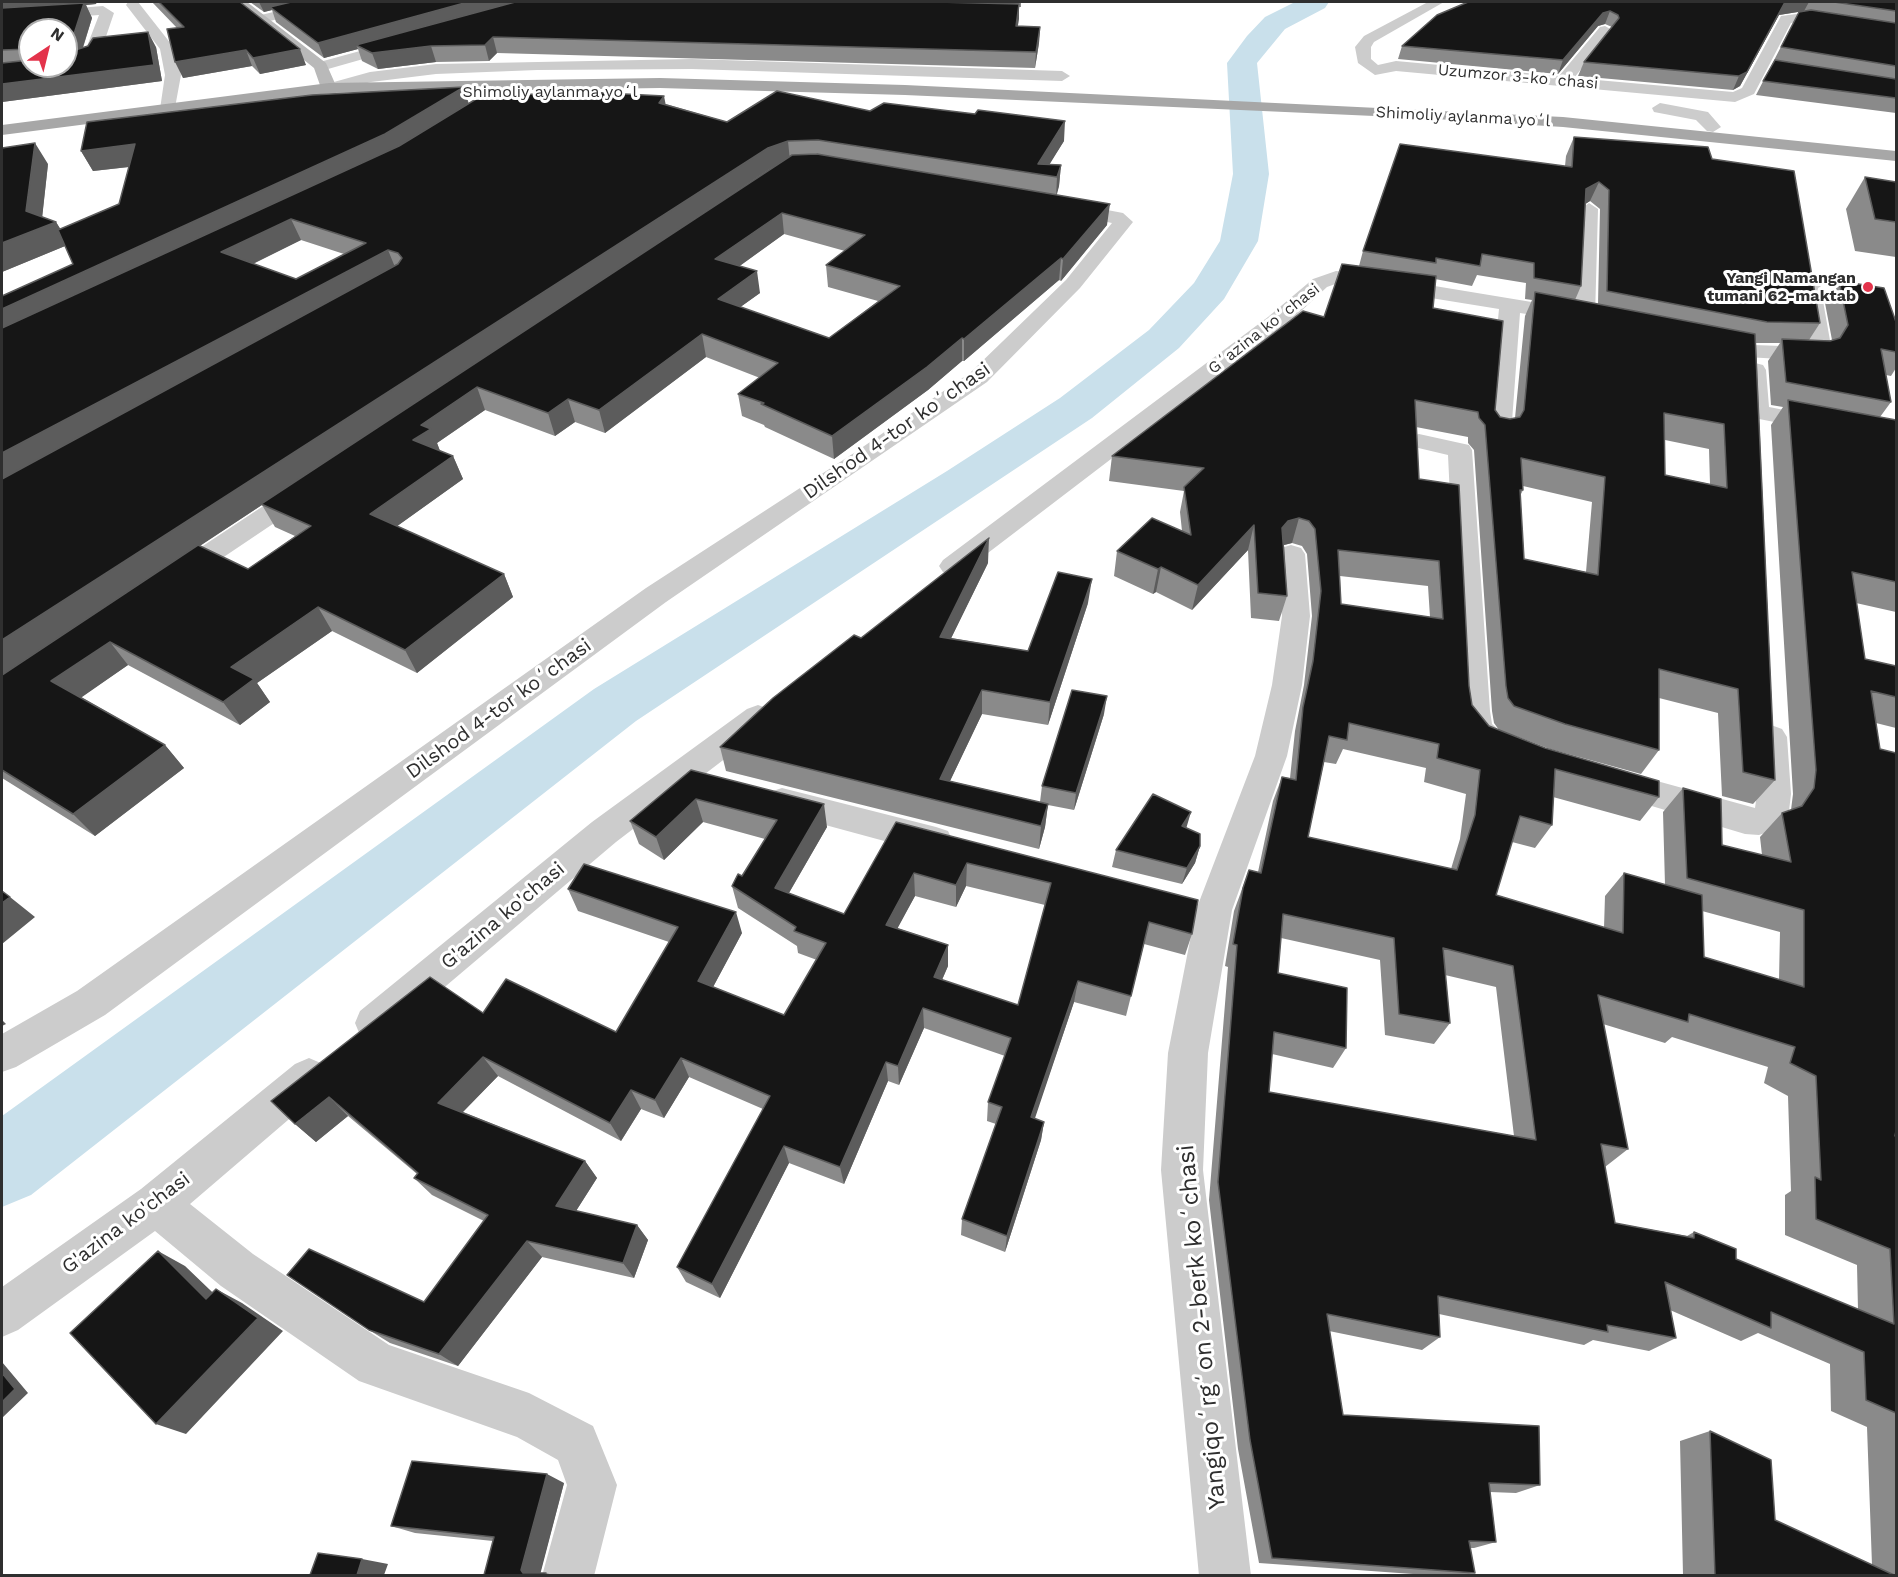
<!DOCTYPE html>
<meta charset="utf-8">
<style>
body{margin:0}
#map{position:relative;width:1898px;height:1577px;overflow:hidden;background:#fff;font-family:"Work Sans",sans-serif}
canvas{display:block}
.frame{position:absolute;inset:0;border:3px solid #2f2f2f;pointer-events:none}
.north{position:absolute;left:18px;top:18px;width:60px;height:60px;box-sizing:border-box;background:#fff;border:2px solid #acacac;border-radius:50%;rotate:35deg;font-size:16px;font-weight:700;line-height:24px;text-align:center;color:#2f2f2f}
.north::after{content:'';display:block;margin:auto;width:21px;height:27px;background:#e3334b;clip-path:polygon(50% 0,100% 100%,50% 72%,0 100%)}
</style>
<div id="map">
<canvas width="1898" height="1577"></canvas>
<div class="frame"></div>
<div class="north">N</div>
</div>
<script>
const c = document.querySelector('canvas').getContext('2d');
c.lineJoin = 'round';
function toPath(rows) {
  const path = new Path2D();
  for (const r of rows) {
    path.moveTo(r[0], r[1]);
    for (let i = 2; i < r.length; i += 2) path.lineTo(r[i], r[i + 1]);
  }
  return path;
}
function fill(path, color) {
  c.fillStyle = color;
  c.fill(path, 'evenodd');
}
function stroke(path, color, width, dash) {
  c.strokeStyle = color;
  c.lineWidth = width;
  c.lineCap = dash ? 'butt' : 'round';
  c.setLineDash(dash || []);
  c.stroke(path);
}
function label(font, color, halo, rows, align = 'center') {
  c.font = font + ' "Work Sans",sans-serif';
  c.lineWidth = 6;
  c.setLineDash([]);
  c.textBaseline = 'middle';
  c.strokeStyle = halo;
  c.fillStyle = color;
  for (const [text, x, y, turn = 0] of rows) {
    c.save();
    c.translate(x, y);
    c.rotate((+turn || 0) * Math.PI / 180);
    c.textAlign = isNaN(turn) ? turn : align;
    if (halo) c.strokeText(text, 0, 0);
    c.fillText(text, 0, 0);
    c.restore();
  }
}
fill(toPath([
 [1295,2,1329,2,1325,8,1285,29,1257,63,1269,174,1258,241,1224,299,1179,348,1092,418,636,721,31,1195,2,1207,2,1116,594,689,947,471,1060,398,1149,330,1194,283,1220,241,1233,174,1227,63,1247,36,1265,17,1295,2]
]), '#c9e0eb');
fill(toPath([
 [128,2,138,2,175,49,181,75,174,113,168,114,160,109,165,75,160,49,126,5,128,2],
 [314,2,336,2,334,5,262,23,255,19,257,16,314,2],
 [1428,2,1444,2,1374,42,1371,47,1371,59,1378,65,1396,61,1559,76,1600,27,1605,26,1612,30,1574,78,1733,92,1742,88,1781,16,1804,13,1896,27,1896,35,1804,21,1791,23,1754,94,1735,102,1396,71,1375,75,1358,63,1355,47,1364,36,1428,2],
 [103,6,114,13,99,57,96,60,66,70,59,66,66,66,66,60,84,54,99,15,2,22,2,14,103,6],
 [404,39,409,40,411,43,409,46,321,71,313,66,316,63,404,39],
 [692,59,1062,71,1070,76,1062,81,692,69,537,70,436,74,371,82,329,93,321,88,323,85,370,72,436,64,692,59],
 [1660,103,1708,112,1721,127,1713,132,1707,131,1696,120,1654,112,1652,108,1660,103],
 [1065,202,1123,213,1133,222,1080,288,987,382,666,602,105,1015,16,1067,2,1072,2,1034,77,991,646,588,857,451,971,372,1066,280,1112,223,1058,212,1056,208,1058,204,1065,202],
 [1589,203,1598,209,1595,317,1592,322,1584,323,1520,313,1511,435,1508,440,1499,442,1490,440,1487,435,1499,309,1338,283,1327,287,1284,327,963,572,953,575,943,572,939,566,943,560,1268,317,1313,279,1336,271,1356,273,1574,309,1580,209,1589,203],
 [1810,278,1817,280,1820,284,1831,346,1823,359,1815,361,1746,357,1743,352,1746,347,1754,345,1808,347,1800,284,1803,280,1810,278],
 [1755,363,1763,365,1766,370,1769,407,1896,432,1896,446,1749,417,1745,412,1744,370,1747,365,1755,363],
 [1419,434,1469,445,1472,450,1490,711,1492,724,1505,735,1510,743,1505,751,1494,755,1476,748,1461,728,1448,455,1410,446,1407,441,1410,436,1419,434],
 [304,483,313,485,317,491,313,497,185,583,175,586,165,583,161,577,165,571,295,485,304,483],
 [1291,545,1301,548,1305,554,1310,616,1302,685,1287,756,1232,910,1208,1053,1203,1170,1251,1576,1199,1576,1161,1170,1168,1053,1196,910,1255,756,1272,685,1282,616,1277,554,1281,548,1291,545],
 [758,705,769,709,774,717,769,725,616,842,388,1035,374,1041,360,1035,355,1023,360,1011,592,822,747,709,758,705],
 [1771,725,1782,729,1787,737,1791,794,1789,811,1777,829,1759,835,1745,834,1605,792,1601,783,1605,774,1617,770,1755,808,1757,794,1755,737,1760,729,1771,725],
 [782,788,936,827,948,831,953,841,948,851,936,855,770,810,765,801,770,792,782,788],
 [309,1058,323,1064,329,1077,323,1090,190,1204,253,1254,389,1345,529,1393,593,1426,617,1485,594,1576,542,1576,567,1485,558,1460,517,1437,359,1381,221,1286,155,1231,18,1330,2,1337,2,1287,141,1189,295,1064,309,1058]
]), '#ccc');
fill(toPath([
 [232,2,247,2,326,63,337,88,334,100,322,100,320,97,321,88,314,68,232,2]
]), '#b9b9b9');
fill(toPath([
 [660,78,905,85,1563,117,1896,151,1896,161,1563,127,1419,118,905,95,660,88,329,93,2,135,2,125,329,83,660,78]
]), '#a7a7a7');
fill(toPath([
 [2,2,96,4,86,5,92,18,83,48,156,47,162,81,2,102],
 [30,30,66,30,66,66,30,66],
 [152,2,240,2,306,65,260,74,252,66,183,78,177,28],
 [250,2,1021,2,1021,7,1019,7,1018,26,1040,27,1039,43,1035,68,497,53,489,61,436,62,378,69,362,61,358,49,324,58,276,22,272,10,264,12],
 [1468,2,1896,2,1896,113,1756,95,1799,12,1806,11,1804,11,1779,15,1740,86,1733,90,1578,76,1584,62,1612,27,1605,24,1598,26,1558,74,1398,59,1402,46],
 [464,87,469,104,572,99,666,104,727,122,870,111,1064,141,1049,164,1061,165,1059,186,1056,195,1107,225,1061,281,1059,280,964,361,962,361,928,390,834,459,765,427,764,425,742,416,738,394,760,378,706,357,605,433,575,422,555,436,485,410,437,443,440,451,453,456,463,479,397,526,504,574,513,597,417,673,332,631,257,683,270,702,240,725,128,665,81,697,165,745,184,768,95,836,2,778,2,296,73,264,65,246,2,272,48,164,42,217,56,222,60,229,119,204,129,167,93,171,81,151],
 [784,234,845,251,826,265,828,287,878,301,829,338,740,307,760,293,739,266],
 [301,240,344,254,296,279,253,264],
 [262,505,275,527,295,536,248,569,199,546],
 [1574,137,1712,159,1820,323,1809,340,1832,340,1825,303,1839,281,1896,322,1896,368,1891,376,1886,375,1891,402,1880,417,1896,423,1896,612,1856,603,1865,659,1896,666,1896,728,1876,723,1895,1136,1896,1136,1896,1575,1683,1575,1680,1441,1710,1431,1775,1520,1872,1565,1867,1427,1831,1411,1830,1364,1758,1333,1741,1341,1670,1310,1676,1338,1649,1351,1593,1340,1584,1345,1439,1314,1440,1337,1422,1350,1329,1331,1343,1415,1540,1485,1516,1493,1490,1492,1496,1542,1474,1548,1470,1548,1475,1573,1463,1575,1427,1575,1259,1563,1238,1449,1209,1200,1228,967,1225,966,1234,911,1249,870,1258,872,1273,801,1282,777,1290,778,1295,731,1304,685,1312,616,1307,554,1302,546,1292,543,1284,545,1287,596,1279,621,1251,618,1248,550,1192,610,1156,592,1153,594,1114,576,1117,551,1182,531,1180,512,1184,491,1109,481,1112,456,1324,317,1359,266,1363,251,1565,166,1566,156],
 [1590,201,1600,209,1598,304,1575,300,1581,286,1585,204],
 [1477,275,1526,283,1525,299,1532,300,1525,316,1515,418,1510,419,1500,417,1433,308,1435,279,1472,286],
 [1756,343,1780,343,1768,361,1771,405,1783,407,1771,425,1793,794,1791,810,1782,813,1760,837,1762,855,1722,845,1683,788,1663,812,1665,885,1624,873,1605,896,1604,928,1496,895,1512,842,1535,848,1552,825,1553,797,1640,821,1659,797,1513,735,1550,749,1641,774,1659,750,1659,698,1718,713,1722,796,1753,804,1775,780],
 [1416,427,1468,437,1468,443,1474,450,1492,711,1494,723,1499,730,1489,726,1472,705,1469,686,1459,485,1419,479],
 [1665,440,1709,449,1710,484,1665,475],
 [1523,486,1592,502,1586,572,1524,559,1520,496,1523,490],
 [1340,576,1428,586,1430,617,1341,604],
 [1343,749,1426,768,1424,782,1466,794,1460,839,1451,869,1308,837,1324,762,1336,764],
 [1702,911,1780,932,1779,980,1704,957],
 [1281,938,1380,960,1385,1035,1434,1044,1450,1023,1445,975,1496,987,1514,1136,1269,1092,1272,1054,1333,1068,1346,1048,1278,973],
 [1603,1024,1665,1043,1672,1037,1768,1067,1764,1083,1788,1096,1791,1191,1785,1195,1785,1235,1857,1265,1858,1310,1736,1259,1694,1232,1687,1236,1615,1223,1605,1167,1628,1149],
 [1865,177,1896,182,1896,257,1855,251,1846,209],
 [988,563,951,638,1028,651,1088,603,1048,725,982,714,950,781,1040,802,1042,786,1104,714,1074,810,1048,805,1045,827,1039,849,726,771,720,747,861,638],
 [691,770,827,827,789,893,844,914,896,822,1192,934,1185,955,1144,944,1126,1016,1074,1002,1034,1119,1044,1122,1041,1140,1005,1252,961,1235,962,1219,996,1124,987,1121,988,1102,1005,1056,924,1028,899,1085,888,1081,844,1184,789,1163,720,1298,686,1282,677,1267,763,1109,689,1077,664,1118,641,1109,621,1141,498,1076,463,1112,585,1161,597,1178,576,1211,637,1225,648,1240,634,1278,542,1257,458,1366,390,1343,369,1330,424,1302,484,1221,432,1195,414,1178,417,1174,348,1116,316,1142,295,1124,483,1013,616,1032,669,942,578,911,568,889,742,933,713,987,784,1015,817,960,798,953,797,946,738,908,732,886,742,876,765,839,703,822,664,860,639,844,630,821],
 [966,886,1045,905,1018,1005,942,980,948,966,948,945,897,928,915,896,956,907],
 [1187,828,1200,846,1195,863,1182,884,1112,867,1116,850],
 [564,1483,540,1573,546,1573,553,1575,484,1575,493,1541,415,1533,391,1526]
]), '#8a8a8a');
fill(toPath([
 [2,2,97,2,96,4,86,5,92,18,81,53,66,58,66,39,2,12],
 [259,2,307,2,270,7,272,10,264,12],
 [468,2,526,2,356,45,358,49,324,58,318,43],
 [1785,2,1809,2,1804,11,1779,15,1740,86,1733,90,1739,76],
 [1019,4,1019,19,1015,42,1016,26],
 [1610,11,1605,24,1598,26,1558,74,1563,60,1603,13],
 [1040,27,1039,43,1035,68,1036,52],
 [148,32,156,47,162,81,2,102,2,84],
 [493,37,497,53,489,61,485,45],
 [431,46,436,62,378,69,372,53],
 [300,49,306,65,260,74,253,58],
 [246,50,252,66,183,78,175,62],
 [464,87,469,106,392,154,2,339,2,309],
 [664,96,668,116,659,103],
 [1065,121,1064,141,1043,175,1038,164],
 [788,141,790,161,771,168,2,677,2,640,768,148],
 [35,143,48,164,41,228,56,222,70,244,2,272,2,243,26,211],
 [135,144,146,165,93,171,81,151],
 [1061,165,1059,186,1056,198,1057,177],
 [1599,182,1590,201,1578,209,1586,189],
 [1110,204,1107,225,1061,281,1063,259],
 [782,213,784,234,719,281,715,259],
 [291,219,301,240,232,274,221,252],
 [388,250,397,272,2,486,2,453],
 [1061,258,1059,280,964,361,964,339],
 [757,271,760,293,721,321,718,299],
 [702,334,706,357,605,433,599,410],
 [962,338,962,361,928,390,834,459,832,436],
 [477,387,485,410,437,443,440,451,413,440,421,425],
 [568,399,575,422,555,436,548,413],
 [453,456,463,479,382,537,370,514],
 [1299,518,1292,543,1280,546,1282,528,1288,521],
 [1254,525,1248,550,1192,610,1198,585],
 [989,538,988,563,940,661,940,637],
 [1161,567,1156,592,1153,594,1158,569],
 [504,574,513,597,417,673,405,650],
 [1092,579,1088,603,1048,725,1050,702],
 [318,607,332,631,257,683,270,702,240,725,223,702,231,667],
 [110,642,128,665,72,704,51,681],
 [982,690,982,714,940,802,940,779],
 [1107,696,1104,714,1074,810,1076,793],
 [165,745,184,768,95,836,73,814],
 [696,799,703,822,664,860,656,837],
 [824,804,827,827,779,910,775,888],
 [1048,804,1045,827,1039,849,1041,826],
 [1191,812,1186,829,1182,826],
 [1200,846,1195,863,1182,884,1187,868],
 [967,863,966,886,956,907,956,885],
 [914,873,915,896,888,946,886,925],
 [10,897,35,917,2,944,2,903],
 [736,912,742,933,705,1002,698,981],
 [948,945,948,966,934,998,934,977],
 [1078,981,1074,1002,1029,1136,1031,1117],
 [923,1008,924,1028,899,1085,898,1066],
 [2,1020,6,1024,2,1026],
 [483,1057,498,1076,454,1121,438,1103],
 [681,1058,689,1077,664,1118,655,1100],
 [886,1062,888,1081,844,1184,840,1167],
 [631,1090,641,1109,621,1141,610,1123],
 [329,1097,348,1116,316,1142,295,1124],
 [1044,1122,1041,1140,1005,1252,1007,1236],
 [784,1146,789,1163,720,1298,712,1284],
 [585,1161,597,1178,569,1222,556,1206],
 [637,1225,648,1240,634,1278,623,1263],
 [527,1241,542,1257,458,1366,439,1354],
 [158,1251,185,1266,233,1312,206,1299],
 [216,1289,242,1303,283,1331,186,1434,156,1424],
 [2,1362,28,1393,2,1418],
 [547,1474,564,1483,540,1575,523,1573,521,1570],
 [362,1559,388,1564,384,1575,357,1575]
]), '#5c5c5c');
const building = toPath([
 [159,2,240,2,300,49,253,58,246,50,175,62,167,29,184,27,159,2],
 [291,2,468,2,318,43,270,7,291,2],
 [515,2,937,2,1019,4,1016,26,1040,27,1036,52,493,37,485,45,431,46,372,53,356,45,515,2],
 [1468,2,1789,2,1785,2,1747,72,1739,76,1584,62,1619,18,1618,15,1610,11,1603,13,1563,60,1402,46,1437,15,1468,2],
 [1834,2,1896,2,1896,11,1834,2],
 [84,3,73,37,66,39,66,30,30,30,30,49,2,50,2,8,84,3],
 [1811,10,1896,23,1896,66,1781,47,1799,12,1811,10],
 [148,32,154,65,2,84,2,63,30,60,30,66,66,66,66,53,88,46,93,38,148,32],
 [1775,60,1896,79,1896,98,1763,81,1775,60],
 [464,87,385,134,2,309,2,296,73,264,58,230,119,204,135,144,81,151,87,122,312,95,464,87],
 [487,89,572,99,586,92,664,96,659,103,727,122,777,91,870,111,884,103,975,114,978,110,1065,121,1038,164,1061,165,1057,177,818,140,788,141,768,148,2,640,2,479,398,264,402,258,398,253,388,250,2,453,2,328,399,146,481,96,487,89],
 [291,219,366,243,296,279,221,252,291,219],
 [1574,137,1708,147,1712,159,1794,171,1820,323,1767,322,1607,291,1609,190,1599,182,1586,189,1581,286,1534,278,1534,263,1482,254,1480,266,1436,258,1436,263,1363,251,1400,144,1572,167,1574,137],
 [35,143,26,211,56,222,2,243,2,148,35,143],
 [817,154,1110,204,1063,259,1061,258,964,339,962,338,927,367,832,436,761,404,764,403,738,394,778,363,702,334,599,410,568,399,548,413,477,387,421,425,431,429,413,440,453,456,370,514,504,574,405,650,318,607,231,667,254,679,223,702,110,642,51,681,165,745,73,814,2,770,2,675,198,545,248,569,311,526,261,504,792,155,817,154],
 [782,213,865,235,826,265,900,286,829,338,718,299,757,271,715,259,782,213],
 [1865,177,1896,182,1896,222,1875,219,1865,177],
 [1342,264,1436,276,1433,308,1503,321,1495,410,1500,417,1510,419,1520,417,1524,410,1535,292,1755,334,1775,780,1743,772,1738,689,1659,669,1659,750,1565,724,1514,706,1508,698,1506,686,1485,425,1479,418,1478,412,1415,400,1419,479,1459,485,1469,686,1472,705,1489,726,1545,748,1659,781,1659,797,1555,769,1552,825,1520,816,1496,895,1623,933,1624,873,1702,895,1704,957,1804,987,1804,910,1687,878,1683,788,1721,799,1722,845,1791,862,1782,813,1802,806,1814,788,1816,770,1788,400,1896,420,1896,582,1852,572,1865,659,1896,666,1896,697,1871,691,1880,749,1896,753,1896,1131,1895,1136,1896,1136,1896,1413,1866,1400,1864,1352,1771,1312,1771,1328,1665,1282,1676,1338,1607,1325,1608,1332,1438,1296,1440,1337,1327,1314,1343,1415,1539,1426,1540,1485,1489,1483,1496,1542,1469,1541,1475,1573,1272,1558,1250,1440,1218,1182,1237,945,1233,944,1243,888,1249,870,1261,873,1282,777,1296,780,1303,707,1313,661,1321,591,1315,529,1309,521,1299,518,1288,521,1282,528,1287,596,1258,593,1254,525,1198,585,1161,567,1158,569,1117,551,1152,518,1191,535,1184,487,1204,468,1112,456,1303,311,1324,317,1342,264],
 [1664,413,1724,424,1727,488,1665,475,1664,413],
 [1521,458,1605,477,1598,575,1524,559,1520,490,1523,490,1521,458],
 [1338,550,1439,561,1443,619,1341,604,1338,550],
 [1349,723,1439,744,1437,758,1480,770,1475,815,1457,870,1308,837,1329,736,1347,740,1349,723],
 [1283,914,1394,938,1399,1014,1450,1023,1443,948,1513,966,1536,1140,1269,1092,1274,1032,1346,1048,1347,988,1278,973,1283,914],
 [1598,995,1688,1022,1689,1014,1795,1047,1790,1063,1816,1076,1821,1180,1815,1177,1816,1219,1890,1249,1894,1324,1736,1259,1736,1249,1694,1232,1694,1238,1615,1223,1601,1144,1628,1149,1598,995],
 [1839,281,1884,288,1896,322,1896,352,1881,349,1891,402,1786,382,1782,339,1830,341,1840,338,1848,325,1839,281],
 [989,538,940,637,1028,651,1058,572,1092,579,1050,702,982,690,940,779,1048,804,1041,826,720,747,773,698,854,635,861,638,989,538],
 [1072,690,1107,696,1076,793,1042,786,1072,690],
 [691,770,824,804,775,888,844,914,896,822,1198,900,1192,934,1149,922,1131,996,1078,981,1031,1117,1044,1122,1007,1236,962,1219,1002,1107,988,1102,1011,1038,923,1008,898,1066,886,1062,840,1167,784,1146,712,1284,677,1267,770,1096,681,1058,655,1100,631,1090,610,1123,483,1057,438,1103,585,1161,556,1206,637,1225,623,1263,527,1241,439,1354,369,1330,287,1275,309,1249,424,1302,488,1215,414,1178,418,1173,329,1097,295,1124,271,1101,430,977,483,1013,506,979,616,1032,678,927,568,889,584,864,736,912,698,981,784,1015,826,943,794,931,796,927,732,886,738,874,742,876,777,820,696,799,656,837,630,821,691,770],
 [967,863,1051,883,1018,1005,934,977,948,945,886,925,914,873,956,885,967,863],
 [1153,794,1191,812,1182,826,1200,834,1200,846,1187,868,1116,850,1153,794],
 [2,891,10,897,2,903,2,891],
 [158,1251,206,1299,216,1289,258,1318,156,1424,70,1333,158,1251],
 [2,1373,15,1389,2,1402,2,1373],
 [1710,1431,1771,1460,1775,1520,1894,1575,1715,1575,1710,1431],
 [412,1461,547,1474,521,1570,523,1573,546,1573,545,1575,484,1575,494,1537,391,1526,412,1461],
 [318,1553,362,1559,357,1575,310,1575,318,1553]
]);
fill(building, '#161616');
stroke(building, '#5c5c5c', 1.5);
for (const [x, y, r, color] of [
 [1868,287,6,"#e3334b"]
]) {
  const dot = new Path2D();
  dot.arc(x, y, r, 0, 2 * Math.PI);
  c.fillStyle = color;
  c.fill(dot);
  stroke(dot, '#fff', 2);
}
label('16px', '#2f2f2f', '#fff', [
 ["Uzumzor 3-koʻchasi",1518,77,5],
 ["Shimoliy aylanma yoʻl",550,92],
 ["Shimoliy aylanma yoʻl",1463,117,3],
 ["Gʻazina koʻchasi",1264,329,-38]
]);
label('bold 16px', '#2f2f2f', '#fff', [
 ["Yangi Namangan",1856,278],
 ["tumani 62-maktab",1856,296]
], 'right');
label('20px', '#2f2f2f', '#fff', [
 ["Dilshod 4-tor koʻchasi",897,431,-35],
 ["Dilshod 4-tor koʻchasi",499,709,-36],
 ["G'azina ko'chasi",503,916,-40],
 ["G'azina ko'chasi",126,1223,-37]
]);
label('24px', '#2f2f2f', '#fff', [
 ["Yangiqoʻrgʻon 2-berk koʻchasi",1202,1327,-95]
]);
</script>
